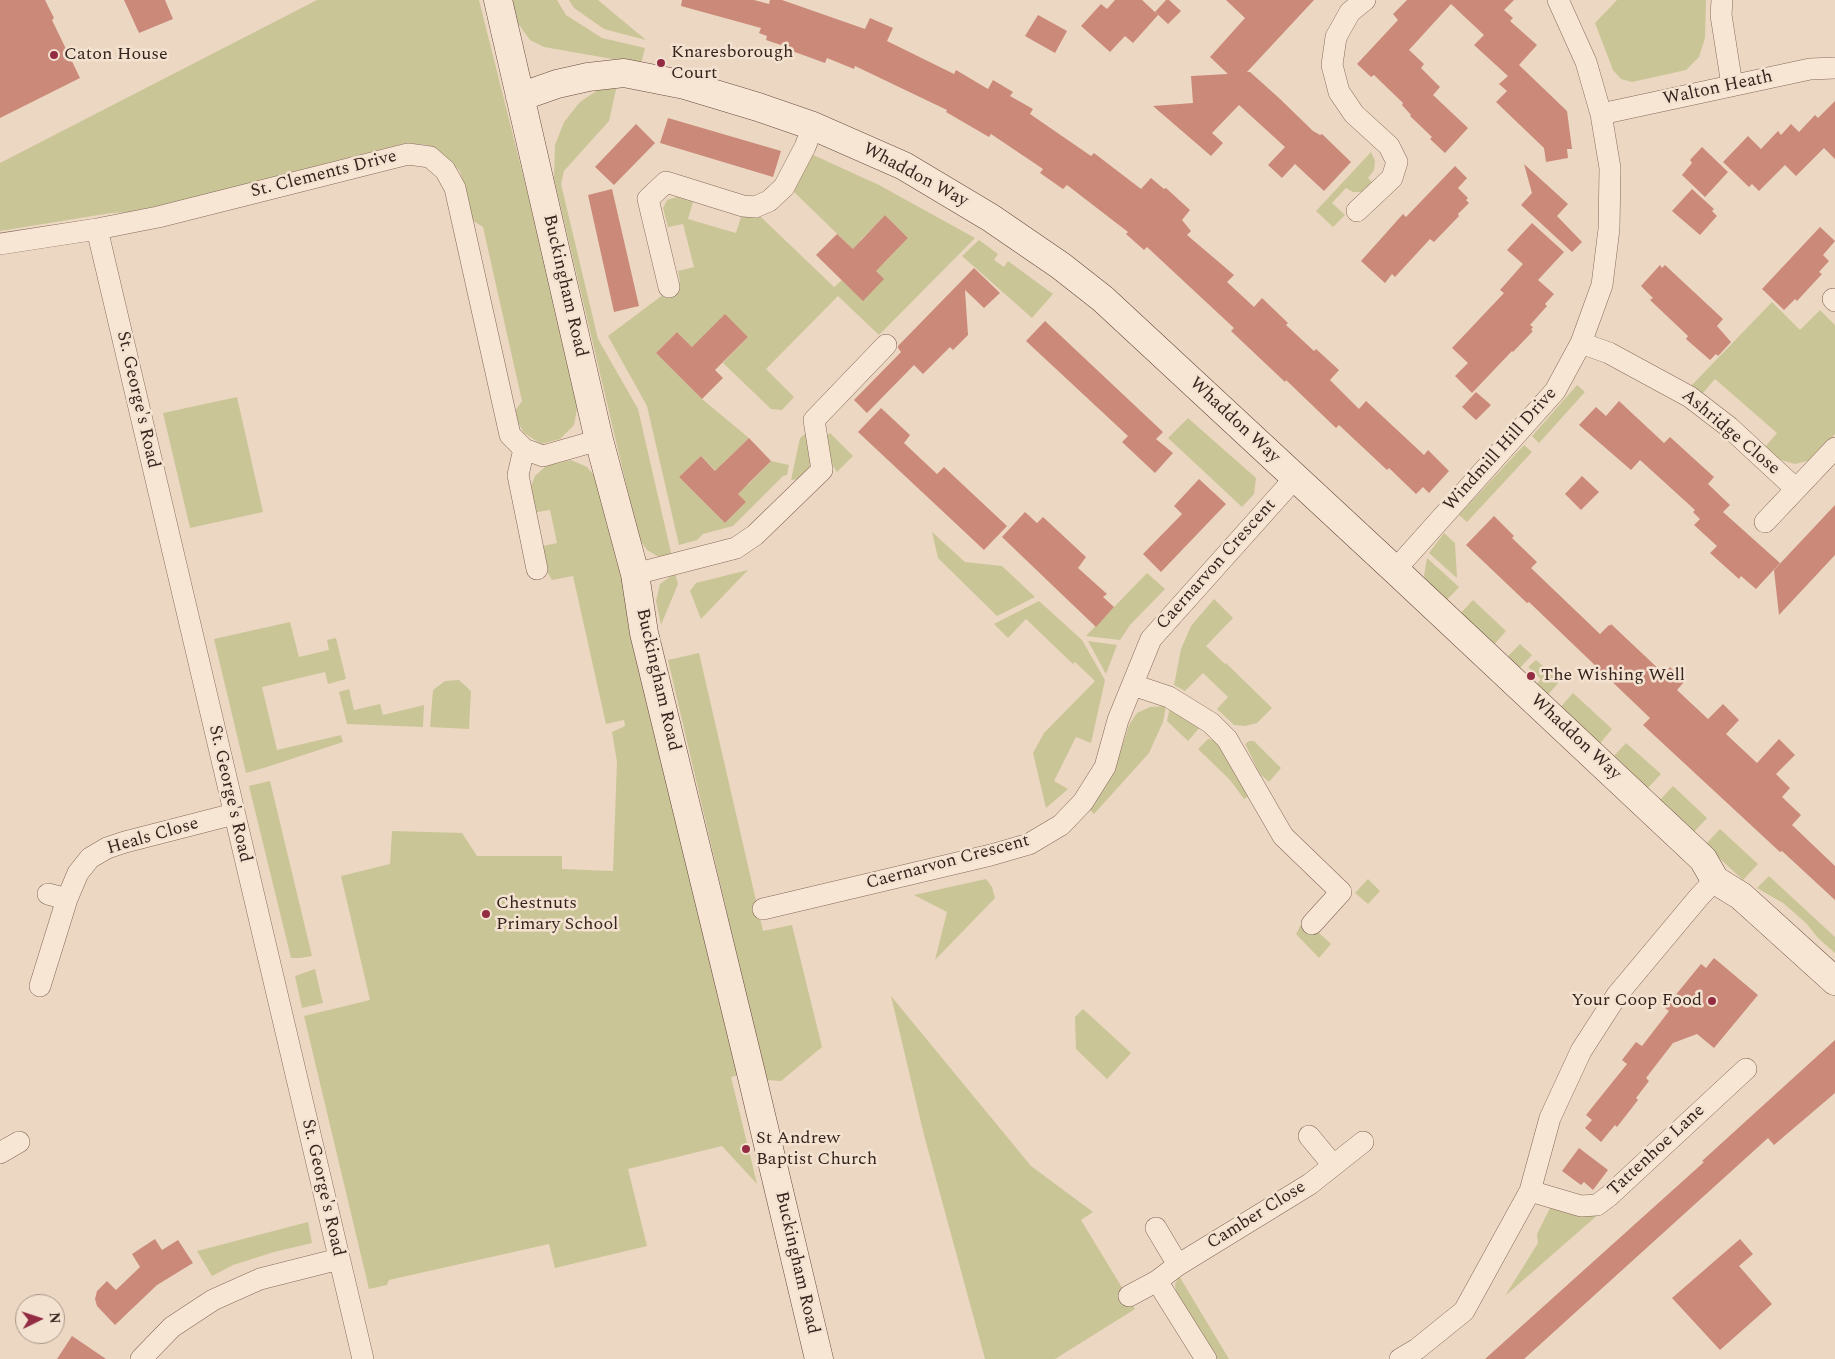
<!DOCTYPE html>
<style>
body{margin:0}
#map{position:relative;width:1835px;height:1359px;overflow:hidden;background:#ecd7c2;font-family:Spectral,serif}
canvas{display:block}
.north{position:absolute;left:15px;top:1294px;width:50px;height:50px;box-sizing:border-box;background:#f4e2d1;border:1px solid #a89689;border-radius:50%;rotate:86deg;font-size:14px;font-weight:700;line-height:20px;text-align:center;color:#36241e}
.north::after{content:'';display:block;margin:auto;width:18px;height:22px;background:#932c43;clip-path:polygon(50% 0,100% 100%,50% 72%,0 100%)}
</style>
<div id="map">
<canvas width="1835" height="1359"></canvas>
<div class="north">N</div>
</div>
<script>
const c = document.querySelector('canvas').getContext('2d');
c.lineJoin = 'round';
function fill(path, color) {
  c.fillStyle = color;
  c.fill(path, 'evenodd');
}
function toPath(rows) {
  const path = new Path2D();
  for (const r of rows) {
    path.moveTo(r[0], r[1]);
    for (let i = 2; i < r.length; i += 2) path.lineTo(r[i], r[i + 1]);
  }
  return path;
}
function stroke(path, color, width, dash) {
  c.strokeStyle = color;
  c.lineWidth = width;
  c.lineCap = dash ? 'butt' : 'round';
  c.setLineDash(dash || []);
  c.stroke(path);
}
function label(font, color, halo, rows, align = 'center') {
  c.font = font + ' Spectral,serif';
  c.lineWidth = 5;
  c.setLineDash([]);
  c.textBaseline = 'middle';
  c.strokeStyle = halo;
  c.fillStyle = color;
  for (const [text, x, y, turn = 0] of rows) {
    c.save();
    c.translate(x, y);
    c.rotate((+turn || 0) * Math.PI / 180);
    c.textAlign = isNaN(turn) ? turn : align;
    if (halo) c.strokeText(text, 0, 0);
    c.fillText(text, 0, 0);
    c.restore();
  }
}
fill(toPath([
 [317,0,479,0,579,398,574,425,560,439,541,444,524,433,513,414,522,401,483,227,472,220,460,171,443,154,427,145,406,143,137,212,111,213,0,231,0,163],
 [511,0,557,0,566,15,602,38,645,48,641,64,544,47,530,40,517,22],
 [569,0,598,0,646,40,604,29,574,8],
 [1617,0,1706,0,1705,38,1699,57,1686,70,1632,82,1621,79,1613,70,1595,23],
 [617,85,609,121,564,171,561,184,598,339,638,409,672,557,657,556,647,550,639,539,554,178,555,145,564,122,580,102,598,90],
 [1371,152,1375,161,1374,170,1368,178,1372,182,1363,192,1353,192,1346,188,1332,203,1345,215,1333,227,1316,211],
 [811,154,879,185,975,238,879,335,838,296,766,369,794,397,782,410,771,409,723,363,748,337,725,315,697,352,677,332,656,353,702,399,749,438,723,463,721,476,701,456,679,477,725,523,746,502,727,483,735,476,748,485,771,461,789,465,787,475,783,476,733,526,703,534,697,540,679,545,647,406,608,336,680,282,678,271,694,267,683,224,668,227,663,208,667,200,677,197,693,202,688,219,736,233,741,217,761,217,834,287,865,260,884,263,908,238,885,215,860,241,858,254,794,192],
 [979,240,998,254,994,260,1004,267,1008,261,1053,294,1032,318,962,256],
 [1772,302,1800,330,1820,310,1835,325,1835,434,1811,460,1795,464,1777,459,1765,447,1777,433,1715,379,1703,393,1691,386],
 [1577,385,1585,392,1539,443,1532,436],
 [237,397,263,512,190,528,163,413],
 [1188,418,1256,478,1254,494,1242,507,1168,438],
 [806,433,812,457,809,469,799,479,791,480,800,438],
 [830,433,853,456,837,472,827,457,824,438],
 [1524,445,1532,452,1467,522,1459,515],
 [571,460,587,467,599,481,739,1075,731,1077,757,1184,722,1146,628,1169,647,1246,555,1268,549,1244,389,1280,387,1285,369,1289,304,1016,370,1000,341,876,390,864,392,831,462,833,477,856,562,856,562,869,613,871,617,762,612,732,625,726,624,720,606,724,573,576,552,580,544,567,539,547,557,543,550,510,532,513,529,491,535,476,546,466],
 [932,532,965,562,1002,566,1035,597,997,616,938,558],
 [1444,533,1455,543,1457,578,1429,553],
 [1427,558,1459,587,1444,603,1429,589,1424,576],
 [748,570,701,619,690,591,696,583],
 [675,573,678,584,661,625,656,601,660,584],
 [1147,573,1165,589,1130,625,1120,640,1086,636],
 [1214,599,1233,618,1206,646,1225,664,1226,663,1272,708,1257,723,1245,726,1234,725,1217,709,1228,697,1203,673,1185,691,1174,685,1181,649,1191,626],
 [1473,600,1506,631,1492,647,1458,616],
 [1039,601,1082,640,1105,680,1091,743,1076,737,1054,781,1068,789,1046,808,1033,753,1044,733,1095,681,1075,662,1073,664,1026,619,1008,638,994,624],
 [290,622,299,657,329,650,327,640,336,638,346,679,328,684,325,672,262,687,277,750,341,735,343,742,267,767,246,773,214,639],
 [1088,641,1117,645,1106,674],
 [1520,644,1532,655,1517,671,1505,659],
 [699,653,763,931,792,925,822,1047,781,1081,766,1080,668,660],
 [1536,660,1560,681,1546,697,1534,687,1541,679,1528,667],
 [459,680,471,691,469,729,430,727,433,690,445,681],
 [349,689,354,710,380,704,383,715,424,705,423,727,347,724,339,692],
 [1573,693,1612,729,1598,746,1558,710],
 [1166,706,1163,722,1149,753,1094,814,1090,810,1114,772,1129,725,1137,713,1150,707],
 [1170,707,1201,726,1188,741,1167,721],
 [1208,739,1215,740,1221,747,1249,796,1244,799,1230,780,1198,749],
 [1249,741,1254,741,1281,768,1269,782,1260,774,1245,744],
 [1626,743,1661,774,1646,790,1612,758],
 [270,781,312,956,300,958,291,958,249,786],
 [1673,786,1707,818,1693,833,1659,801],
 [1720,829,1758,864,1743,880,1705,845],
 [1769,876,1835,937,1835,953,1818,938,1806,923,1783,903,1757,888],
 [986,879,992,887,995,898,935,960,947,912,914,895],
 [1368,879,1380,891,1368,904,1355,893],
 [1304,919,1331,944,1319,958,1296,934],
 [315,969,323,1003,302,1008,295,976],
 [891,996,1031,1166,1093,1212,1081,1220,1135,1309,1055,1359,985,1359,924,1135],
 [1083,1009,1131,1053,1107,1079,1076,1049,1075,1017],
 [1551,1206,1600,1213,1505,1296,1538,1243,1537,1234],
 [308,1222,312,1243,274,1252,233,1265,212,1276,197,1251],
 [1179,1276,1229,1359,1217,1359,1176,1293,1175,1284]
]), '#cac596');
fill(toPath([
 [0,0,45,0,54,18,52,20,80,78,0,118],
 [124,0,165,0,173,19,139,33],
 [682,0,754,0,769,4,770,0,782,0,865,29,870,18,893,28,887,41,954,74,956,70,988,89,993,80,1013,92,1010,96,1033,109,1030,114,1091,156,1094,153,1141,189,1151,178,1164,189,1166,188,1190,210,1182,220,1191,231,1187,235,1234,275,1227,282,1254,307,1262,298,1288,323,1286,325,1314,351,1316,349,1339,370,1330,380,1359,409,1366,401,1424,455,1428,450,1449,471,1429,493,1423,487,1416,494,1389,468,1387,470,1339,425,1336,428,1286,380,1285,382,1231,331,1234,328,1147,247,1144,250,1126,234,1128,232,1067,185,1063,189,1040,173,1043,169,991,134,989,137,946,112,947,110,855,66,854,69,827,58,825,63,792,51,793,49,766,40,767,36,759,33,761,28,681,6],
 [1115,0,1142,0,1158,15,1133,43,1125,36,1110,52,1081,26,1101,4,1107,9],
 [1166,0,1169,0,1181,11,1168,24,1155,12],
 [1226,0,1314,0,1247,72,1250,72,1279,98,1313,131,1320,135,1322,134,1351,162,1324,191,1295,164,1282,178,1268,165,1285,147,1239,105,1212,133,1223,143,1211,156,1153,106,1193,103,1191,76,1228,74,1210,57,1245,18],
 [1407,0,1514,0,1504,10,1513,18,1510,21,1537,45,1519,65,1567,111,1572,149,1567,149,1568,158,1546,162,1544,148,1496,102,1507,91,1499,84,1508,76,1474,45,1484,35,1451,4,1409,50,1424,64,1421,68,1440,87,1433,95,1468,128,1445,153,1430,139,1432,137,1410,116,1411,115,1402,105,1403,103,1374,75,1371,77,1357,64,1398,20,1393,14],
 [1038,15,1067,31,1055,53,1025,36],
 [1835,101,1835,159,1824,148,1796,176,1785,165,1759,191,1752,184,1749,187,1723,162,1748,136,1761,149,1778,131,1781,135,1791,124,1799,132,1815,115,1818,118],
 [668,118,781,151,773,177,660,143],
 [636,124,655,143,614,185,595,167],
 [1702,147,1728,172,1705,197,1682,175,1692,163,1690,160],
 [1524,164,1568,204,1557,216,1582,242,1572,252,1521,205,1532,193],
 [1455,166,1467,178,1458,188,1468,198,1466,200,1469,203,1458,214,1459,216,1434,242,1430,239,1395,277,1392,274,1385,283,1361,261,1403,214,1406,217],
 [612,189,639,306,614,312,588,195],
 [1692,189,1714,209,1712,211,1717,216,1700,235,1672,211],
 [885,215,908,238,876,271,884,279,863,301,816,255,837,234,853,249],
 [1532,223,1564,252,1538,280,1554,294,1545,304,1547,306,1530,325,1533,327,1531,330,1533,331,1513,352,1512,351,1472,393,1455,376,1468,363,1452,348,1504,293,1500,290,1523,264,1507,250],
 [1820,227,1835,241,1823,255,1829,261,1819,272,1822,274,1809,288,1797,301,1795,299,1784,310,1762,289],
 [1660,265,1662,268,1665,265,1723,319,1717,326,1731,342,1718,356,1716,354,1710,360,1686,339,1688,336,1650,300,1653,298,1641,286],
 [974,268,1000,293,984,308,965,290,968,335,953,350,950,347,923,374,914,365,867,413,854,400,901,352,898,348,898,346],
 [725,314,748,337,715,370,723,378,702,399,656,353,677,332,692,347],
 [1045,321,1163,432,1156,439,1173,453,1155,473,1122,442,1128,436,1026,341],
 [1476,392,1491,405,1476,420,1462,407],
 [1619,401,1664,443,1670,437,1714,477,1708,484,1730,505,1723,512,1780,563,1756,589,1741,576,1739,579,1710,553,1717,546,1694,525,1700,519,1693,512,1695,510,1640,460,1631,470,1579,425,1596,407,1606,416],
 [881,408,910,435,904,443,937,474,944,467,1007,526,984,550,858,432],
 [749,438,771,461,738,494,746,502,725,523,679,477,701,456,715,471],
 [1582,476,1599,492,1581,510,1565,494],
 [1199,479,1226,504,1161,572,1143,554,1182,514,1174,506],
 [1835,505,1835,555,1779,615,1774,570],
 [1025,512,1037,523,1043,517,1086,557,1078,568,1107,594,1103,597,1114,607,1096,627,1002,537],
 [1494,516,1514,536,1512,538,1537,562,1531,568,1600,634,1609,625,1610,626,1611,624,1664,674,1670,667,1685,681,1677,690,1708,719,1723,704,1739,720,1726,734,1757,763,1779,739,1795,755,1776,774,1790,788,1782,797,1801,815,1792,825,1835,866,1835,900,1782,851,1780,852,1643,725,1650,718,1529,602,1527,603,1466,545],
 [1714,958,1758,995,1714,1048,1697,1034,1673,1043,1646,1078,1649,1081,1636,1098,1638,1100,1617,1127,1615,1125,1601,1142,1585,1128,1592,1120,1586,1115,1627,1064,1622,1060,1636,1042,1642,1046,1669,1011,1665,1008,1701,964,1706,968],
 [1835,1040,1835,1093,1774,1145,1768,1138,1524,1359,1485,1359,1704,1162,1702,1161],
 [1579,1148,1608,1170,1593,1190,1584,1182,1581,1185,1562,1171],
 [155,1239,162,1250,178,1240,193,1263,157,1285,115,1325,97,1306,95,1299,97,1291,107,1281,116,1290,140,1267,132,1254],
 [1740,1239,1753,1254,1739,1266,1772,1304,1720,1350,1672,1298],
 [72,1336,81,1342,106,1359,57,1359]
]), '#ca8979');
const street = toPath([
 [1722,0,1721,15,1732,85],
 [1601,114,1810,69,1835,68],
 [1357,211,1392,178,1397,162,1389,146,1354,114,1339,92,1332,65,1336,37,1350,12,1365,0],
 [97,229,363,1359],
 [0,244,97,229,158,217,408,154,430,157,445,170,455,188,510,435,524,449,543,456,599,440],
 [669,287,648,199,666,182,743,206,755,207,769,201,784,187,805,147,813,126],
 [1833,299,1835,301],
 [1581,343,1609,353,1690,397,1729,427,1796,489],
 [524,449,518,475,537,569],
 [1765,522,1835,448],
 [1395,570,1555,391,1581,343,1602,285,1609,229,1610,168,1601,114,1586,62,1558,0],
 [635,574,736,548,755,535,822,470,814,420,886,345],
 [1133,685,1169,697,1211,723,1227,739,1283,836,1341,892,1312,924],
 [48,894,67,899],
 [763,909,991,855,1029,844,1061,825,1083,802,1105,767,1118,720,1151,639,1295,478],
 [40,986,67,899,78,873,90,858,107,848,125,842,234,814],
 [1309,1136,1333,1165],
 [0,1153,19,1142],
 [1530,1191,1581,1206,1597,1205,1609,1196,1746,1069],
 [1156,1228,1178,1265],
 [1157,1281,1206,1359],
 [1129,1296,1157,1281,1178,1265,1310,1184,1363,1142],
 [141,1359,172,1327,213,1300,260,1279,339,1259],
 [1400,1359,1417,1349,1464,1311,1530,1191,1550,1118,1581,1051,1617,995,1699,897,1715,880]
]);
const secondary = toPath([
 [498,0,599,440,635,574,644,633,752,1077,819,1359],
 [520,97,557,84,588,77,624,73,685,85,758,107,813,126,904,166,991,218,1061,266,1103,299,1395,570,1703,859,1715,880,1741,896,1835,981]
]);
stroke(street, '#86685a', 22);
stroke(secondary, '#67493d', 29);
stroke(street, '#f8e6d5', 21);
stroke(secondary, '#f8e6d5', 28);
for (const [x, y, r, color] of [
 [54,55,5,"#932c43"],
 [661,63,5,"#932c43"],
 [1531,676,5,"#932c43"],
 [486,914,5,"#932c43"],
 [1712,1001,5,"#932c43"],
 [746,1149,5,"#932c43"]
]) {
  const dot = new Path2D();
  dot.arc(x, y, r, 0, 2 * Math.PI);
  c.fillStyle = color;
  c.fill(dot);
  stroke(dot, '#f4e2d1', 2);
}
label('18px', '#36241e', '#f4e2d1', [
 ["Knaresborough",671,53],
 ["Court",671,74],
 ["Caton House",64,55],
 ["The Wishing Well",1541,676],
 ["Chestnuts",496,904],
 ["Primary School",496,925],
 ["Your Coop Food",1702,1001,"right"],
 ["St Andrew",756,1139],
 ["Baptist Church",756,1160]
], 'left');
label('18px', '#36241e', '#f4e2d1', [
 ["Walton Heath",1718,89,-12],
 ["St. Clements Drive",324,175,-14],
 ["Whaddon Way",915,176,28],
 ["Buckingham Road",564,286,77],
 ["St. George's Road",137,400,77],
 ["Whaddon Way",1234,421,43],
 ["Ashridge Close",1730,433,40],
 ["Windmill Hill Drive",1501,450,-48],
 ["Caernarvon Crescent",1217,565,-48],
 ["Buckingham Road",657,680,77],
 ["Whaddon Way",1575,738,43],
 ["St. George's Road",229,794,77],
 ["Heals Close",153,837,-16],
 ["Caernarvon Crescent",948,863,-15],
 ["Tattenhoe Lane",1657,1151,-43],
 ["St. George's Road",322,1188,77],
 ["Camber Close",1257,1216,-32],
 ["Buckingham Road",796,1263,77]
]);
</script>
